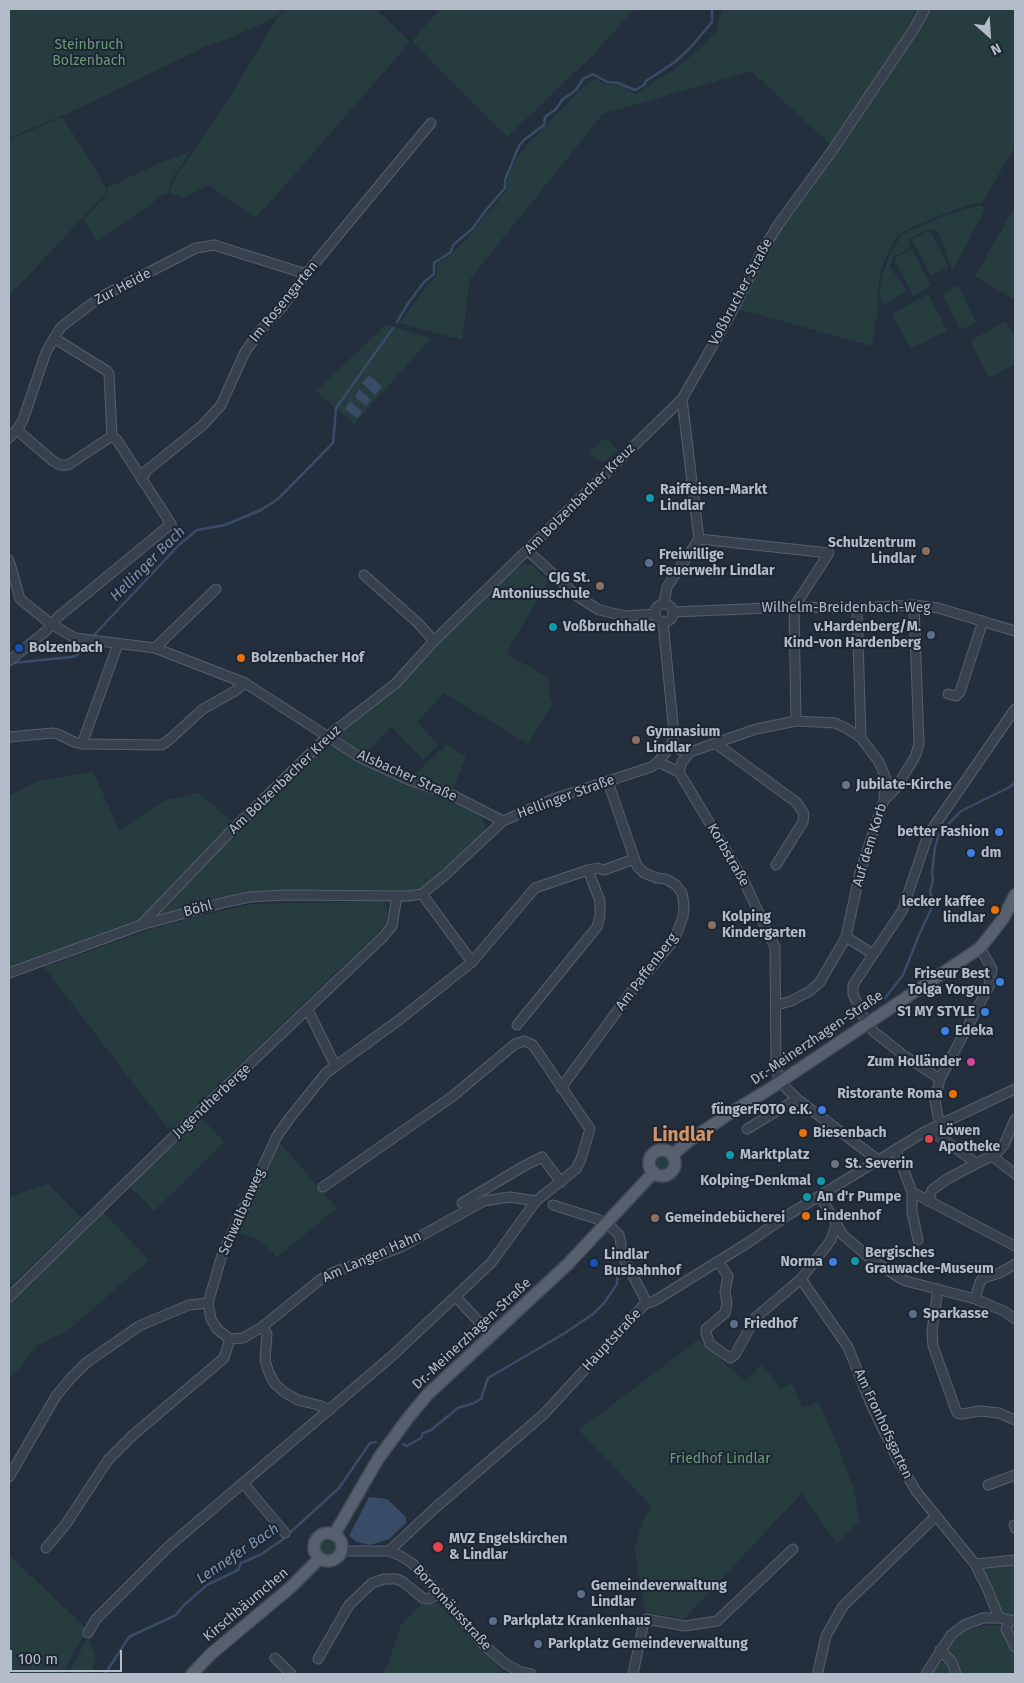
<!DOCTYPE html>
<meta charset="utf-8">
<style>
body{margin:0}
#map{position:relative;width:1024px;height:1683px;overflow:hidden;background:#242f3e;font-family:"Fira Sans",sans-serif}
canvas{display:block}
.frame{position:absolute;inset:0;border:10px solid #b4bcc9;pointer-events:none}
.north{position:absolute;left:964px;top:10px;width:50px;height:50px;-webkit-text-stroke:4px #1d2633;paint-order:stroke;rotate:154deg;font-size:14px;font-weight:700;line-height:20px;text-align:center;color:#b4bcc9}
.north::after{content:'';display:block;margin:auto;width:18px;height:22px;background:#b4bcc9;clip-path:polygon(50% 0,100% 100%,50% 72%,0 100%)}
.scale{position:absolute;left:10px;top:1650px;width:112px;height:22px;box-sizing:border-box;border:2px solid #b4bcc9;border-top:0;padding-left:6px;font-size:15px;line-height:18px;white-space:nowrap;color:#b4bcc9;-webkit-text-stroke:4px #1d2633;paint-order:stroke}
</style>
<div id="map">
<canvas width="1024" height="1683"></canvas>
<div class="frame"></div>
<div class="north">N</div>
<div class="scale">100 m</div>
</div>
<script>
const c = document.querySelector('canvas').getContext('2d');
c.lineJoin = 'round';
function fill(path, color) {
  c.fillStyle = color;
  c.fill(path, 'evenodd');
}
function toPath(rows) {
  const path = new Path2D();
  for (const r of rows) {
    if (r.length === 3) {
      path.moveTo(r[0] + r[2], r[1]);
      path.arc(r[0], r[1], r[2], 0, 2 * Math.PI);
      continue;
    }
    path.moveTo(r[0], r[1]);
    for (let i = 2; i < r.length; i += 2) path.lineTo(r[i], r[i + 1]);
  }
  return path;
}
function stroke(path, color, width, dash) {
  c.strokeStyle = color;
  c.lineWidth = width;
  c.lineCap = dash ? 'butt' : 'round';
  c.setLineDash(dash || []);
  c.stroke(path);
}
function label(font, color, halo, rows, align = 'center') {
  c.font = font + ' "Fira Sans",sans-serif';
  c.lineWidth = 4;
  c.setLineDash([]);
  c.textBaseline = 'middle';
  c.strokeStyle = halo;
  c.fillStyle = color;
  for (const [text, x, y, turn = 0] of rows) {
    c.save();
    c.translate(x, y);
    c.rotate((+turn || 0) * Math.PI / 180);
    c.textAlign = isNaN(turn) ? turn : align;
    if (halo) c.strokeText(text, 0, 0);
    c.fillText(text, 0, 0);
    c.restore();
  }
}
fill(toPath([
 [9,9,284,9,276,17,259,25,230,38,209,45,75,110,9,138],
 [286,9,376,9,410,42,266,207,257,216,254,217,209,185,183,198,170,193,173,181,223,108,277,18],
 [440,9,634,9,593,55,507,137,412,41],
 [722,9,922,9,910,31,832,146,751,71,603,114,470,279,462,340,400,323,427,286,437,275,436,266,454,252,465,241,507,190,507,181,515,161,524,148,578,92,590,81,598,79,604,84,619,85,635,94,672,71,695,53,716,32],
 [928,9,1015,9,1015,146,982,203,968,205,928,220,904,231,897,236,887,255,881,270,878,289,878,317,876,319,872,346,738,309,772,240],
 [62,117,93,164,106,189,105,194,9,296,9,140],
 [190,152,171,180,168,194,163,195,97,242,84,219,107,194,107,188,157,164],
 [980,205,986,208,952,271,939,232,934,229,928,229,910,239,909,248,893,257,890,267,907,291,884,305,880,300,881,279,889,256,901,235,944,216],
 [1015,207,1015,300,975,276],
 [930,230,949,267,931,276,912,240],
 [912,249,931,286,913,296,894,259],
 [958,285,976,322,960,330,942,294],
 [928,294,947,330,911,349,892,314],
 [1006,321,1015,338,1015,364,989,378,970,341],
 [386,325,431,338,354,424,316,391],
 [605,438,618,450,606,461,597,460,589,453],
 [524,564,532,565,548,581,506,654,550,678,548,686,549,695,553,703,528,744,444,693,417,722,438,745,423,760,392,727,364,754,342,740,340,737,342,730,398,686,484,598,515,569],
 [328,743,390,777,447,798,474,810,483,818,485,828,484,832,437,878,419,891,412,892,310,891,158,917,157,912,159,909,323,744],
 [447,744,466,757,452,791,413,776],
 [93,771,119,830,166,800,199,793,235,824,141,921,9,970,9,796,38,781],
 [382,901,385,903,387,909,388,916,386,924,376,934,170,1131,44,967,149,930,207,914,253,904],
 [200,1116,224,1142,154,1211,129,1186],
 [278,1141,337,1208,277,1257,259,1240,236,1232],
 [663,1163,7],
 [48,1184,81,1218,9,1287,9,1197],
 [103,1212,149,1260,67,1331,36,1346,20,1368,9,1376,9,1303],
 [699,1339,733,1371,746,1381,762,1364,781,1389,792,1383,802,1408,819,1402,837,1444,855,1493,859,1521,837,1544,802,1493,684,1619,646,1612,638,1573,635,1546,643,1521,651,1506,579,1430],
 [328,1548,9],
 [9,1555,85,1627,87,1632,75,1649,63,1674,9,1674],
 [1015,1563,1015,1617,1002,1616,982,1571,984,1568,991,1564],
 [424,1602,438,1603,481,1651,494,1662,502,1674,382,1674,388,1665,401,1624],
 [986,1625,999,1625,1015,1656,1015,1674,961,1674,956,1662,948,1650,952,1641,965,1631],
 [88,1637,96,1658,91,1674,68,1674],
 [943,1662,950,1664,953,1674,931,1674,937,1664]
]), '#263c3f');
fill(toPath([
 [369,375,382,387,375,395,362,383],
 [359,389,371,400,366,406,355,397],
 [350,401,362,412,357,418,345,409],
 [369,1497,387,1499,406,1517,406,1523,389,1539,370,1545,357,1542,349,1536]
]), '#394c67');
stroke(toPath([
 [397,322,409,302,424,282,434,274,434,263,451,252,453,245,472,229,486,210,505,188,505,180,519,146,524,140,544,125,545,117,556,109,562,100,576,90,583,79,593,74,607,82,618,83,635,90,644,85,646,81,675,62,691,47,712,22,712,9],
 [95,634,179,545,197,530,225,525,261,510,278,499,333,443,336,408,393,328],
 [12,663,71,657,76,656,84,647],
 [885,998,903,975,919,935,933,905,930,891,933,880,932,873,935,847,939,834,961,811,1008,788,1015,783],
 [403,1444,407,1446,421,1438,423,1433,431,1430,458,1408,474,1403,481,1399,488,1378,565,1333,593,1314,604,1303,617,1284,618,1266],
 [105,1674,129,1637,176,1615,184,1605,207,1585,238,1570,241,1563,260,1555,282,1540,339,1488,370,1443,376,1442]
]), '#394c67', 2.5);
const minor = toPath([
 [17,430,53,461,60,465,68,465,112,436,109,374,107,371,54,338],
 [9,438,19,427,23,420,46,352,61,327,99,298,196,248,214,245,306,274],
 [142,480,146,471,203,425,221,405,245,352,259,332,282,307,306,274,431,123],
 [699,539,829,553,794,607,796,721],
 [528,551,577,596,599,610,626,616,655,614],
 [9,560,20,599,51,624,75,638,155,648,245,683,361,758,407,779,452,795,503,821],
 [364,575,418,623,434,641],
 [664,613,9],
 [664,604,667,587,699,539,682,399],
 [857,608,861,738],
 [673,612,794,607,857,608,914,605,938,608,1015,631],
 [155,648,216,589],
 [9,661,46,631,58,617,171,524,117,440,112,436],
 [948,694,956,696,960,692,983,621],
 [9,737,52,733,58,734,74,742,82,744,162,745,170,739,203,709,235,691,245,683],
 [715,743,796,802,801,809,804,814,803,822,776,865],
 [82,744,118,644],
 [672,744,680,750,690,752,756,729,796,721,835,723,846,728,861,738,879,762,886,779,884,800,860,872,846,937,820,982,810,991,791,1001,777,1005],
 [658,762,679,772,742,877,775,947,776,1067,780,1082,797,1099,878,1160],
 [679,772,682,762,690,752],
 [884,800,896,788,915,757,919,744,914,605],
 [422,894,472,962,535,888,588,870,597,868,604,870,634,859],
 [141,925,232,830,328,736,395,684,434,641,682,399,733,310,762,251,778,225,834,148,914,29,925,9],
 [846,937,873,954],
 [472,962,399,1020,326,1073,289,1119,277,1136,222,1255,208,1303,211,1319,218,1330,230,1339,243,1338,262,1327,321,1279,332,1273,401,1247,484,1201,510,1197,536,1201],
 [9,973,141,925,226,902,250,897,284,895,407,896,422,894,444,876,503,821,553,799,651,767,658,762,672,744,674,734,663,622],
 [308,1010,335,1065],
 [517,1025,597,927,600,916,600,901,588,870],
 [940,1079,902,1054,873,1031,863,1016,853,994,853,985,902,911,928,835,1015,709],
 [561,1088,631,992,674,940,683,917,684,905,682,893,676,885,666,879,657,878,644,873,637,866,608,782],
 [942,1124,938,1117,935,1100,940,1079,989,986,992,969,980,948],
 [933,1128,936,1134,976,1163],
 [747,1129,797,1099],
 [896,1150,912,1192,1015,1246],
 [992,1156,1015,1174],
 [912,1192,912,1212,918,1240],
 [820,1196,843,1235,872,1260,900,1278,906,1281,975,1299,1004,1311,1015,1319],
 [928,1201,932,1190,947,1179,997,1153,1004,1145,1015,1119],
 [462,1203,524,1166,542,1157,561,1182],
 [553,1205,597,1219,607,1223,619,1235,621,1244,621,1253,645,1299,645,1304],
 [718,1261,728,1276,725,1292,727,1304,725,1313,706,1329,706,1333,710,1344,730,1358,735,1355,755,1318,801,1279,831,1240,836,1225],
 [801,1279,848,1347,870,1402,898,1460,916,1491,975,1564,988,1590,999,1618],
 [938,1289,932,1331,933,1346,957,1413,962,1414,980,1411,999,1413,1015,1420],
 [9,1297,197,1114,383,937,392,926,397,896],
 [456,1297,492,1336],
 [975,1299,980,1282,983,1278,1000,1273,1015,1264],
 [262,1327,267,1334,265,1360,269,1373,275,1384,284,1392,298,1400,318,1405,330,1410],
 [9,1477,56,1396,71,1378,86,1363,139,1326,189,1305,208,1303],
 [243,1483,285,1533],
 [988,1485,1015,1475],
 [1014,1525,1015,1528],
 [46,1548,66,1524,108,1460,133,1435,224,1358,230,1339],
 [341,1551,389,1551,401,1556,413,1564,486,1647,506,1664,521,1672,531,1674],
 [389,1551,434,1509,544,1414,645,1304,656,1300,749,1242,788,1215,926,1131,1015,1089],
 [975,1564,1015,1560],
 [1009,1620,1006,1629,1015,1647],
 [88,1633,96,1619,168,1547,392,1356,491,1263,536,1201,576,1169,581,1159,590,1129,533,1045,524,1041,515,1044,453,1096,323,1187],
 [940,1650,952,1662,956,1674],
 [275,1658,291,1674],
 [318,1659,349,1605,372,1583,384,1579,397,1579,403,1582,423,1598,429,1599,438,1594],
 [818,1671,826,1636,843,1606,936,1516],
 [633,1674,644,1621,646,1619,685,1626,717,1621,793,1549],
 [926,1674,951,1635,964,1625,983,1618,999,1618,1015,1621]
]);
const major = toPath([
 [662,1163,13],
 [672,1155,690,1140,732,1112,768,1090,980,948,1003,919,1015,895],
 [328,1547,14],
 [334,1535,378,1459,408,1418,428,1394,568,1264,654,1172],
 [192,1674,211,1654,291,1587,319,1559]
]);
stroke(minor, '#565f6c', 11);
stroke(major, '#414a57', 14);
stroke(minor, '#38414e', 9);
stroke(major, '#56606e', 11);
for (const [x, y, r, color] of [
 [650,498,5,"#0f9aa8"],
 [926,551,5,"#8d6e63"],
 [649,563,5,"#5c6f8a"],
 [600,586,5,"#8d6e63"],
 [553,627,5,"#0f9aa8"],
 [931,635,5,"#5c6f8a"],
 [19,648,5,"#1a4fb4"],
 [241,658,5,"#e8710a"],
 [636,740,5,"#8d6e63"],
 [846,785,5,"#6b7280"],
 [999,832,5,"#3f7fe0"],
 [971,853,5,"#3f7fe0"],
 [995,910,5,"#e8710a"],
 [712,925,5,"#8d6e63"],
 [1000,982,5,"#3f7fe0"],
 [985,1012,5,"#3f7fe0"],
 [945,1031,5,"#3f7fe0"],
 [971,1062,5,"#d1479c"],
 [953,1094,5,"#e8710a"],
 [822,1110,5,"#3f7fe0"],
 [803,1133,5,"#e8710a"],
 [929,1139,5,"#e0444e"],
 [730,1155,5,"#0f9aa8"],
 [835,1164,5,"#6b7280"],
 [821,1181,5,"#0f9aa8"],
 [807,1197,5,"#0f9aa8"],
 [806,1216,5,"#e8710a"],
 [655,1218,5,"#8d6e63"],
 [855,1261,5,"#0f9aa8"],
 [833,1262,5,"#3f7fe0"],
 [594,1263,5,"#1a4fb4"],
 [913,1314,5,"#5c6f8a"],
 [734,1324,5,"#5c6f8a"],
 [438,1547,6,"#e0444e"],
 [581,1594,5,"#5c6f8a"],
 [493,1621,5,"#5c6f8a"],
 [538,1644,5,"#5c6f8a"]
]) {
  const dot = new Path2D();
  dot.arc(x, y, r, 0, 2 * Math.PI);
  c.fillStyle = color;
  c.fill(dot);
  stroke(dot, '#1d2633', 2);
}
label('14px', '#6b9a76', '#1d2633', [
 ["Steinbruch",89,45],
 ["Bolzenbach",89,61],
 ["Friedhof Lindlar",720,1459]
]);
label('14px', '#b4bcc9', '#1d2633', [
 ["Zur Heide",123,287,-28],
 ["Voßbrucher Straße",741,292,-62],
 ["Im Rosengarten",284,302,-51],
 ["Am Bolzenbacher Kreuz",580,499,-45],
 ["Wilhelm-Breidenbach-Weg",846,608],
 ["Alsbacher Straße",407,776,24],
 ["Am Bolzenbacher Kreuz",285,780,-44],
 ["Hellinger Straße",566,797,-20],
 ["Auf dem Korb",870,845,-73],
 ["Korbstraße",728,855,60],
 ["Böhl",198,909,-15],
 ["Am Paffenberg",647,972,-53],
 ["Dr.-Meinerzhagen-Straße",817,1038,-34],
 ["Jugendherberge",212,1101,-43],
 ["Schwalbenweg",242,1212,-66],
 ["Am Langen Hahn",372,1257,-24],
 ["Dr.-Meinerzhagen-Straße",472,1334,-43],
 ["Hauptstraße",612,1340,-47],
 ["Am Fronhofsgarten",883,1424,65],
 ["Kirschbäumchen",246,1605,-40],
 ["Borromäusstraße",452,1608,48]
]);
label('bold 14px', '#b4bcc9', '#1d2633', [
 ["Raiffeisen-Markt",660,490],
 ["Lindlar",660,506],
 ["Schulzentrum",916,543,"right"],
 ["Lindlar",916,559,"right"],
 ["Freiwillige",659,555],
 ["Feuerwehr Lindlar",659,571],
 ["CJG St.",590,578,"right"],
 ["Antoniusschule",590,594,"right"],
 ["Voßbruchhalle",563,627],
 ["v.Hardenberg/M.",921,627,"right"],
 ["Kind-von Hardenberg",921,643,"right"],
 ["Bolzenbach",29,648],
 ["Bolzenbacher Hof",251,658],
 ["Gymnasium",646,732],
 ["Lindlar",646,748],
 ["Jubilate-Kirche",856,785],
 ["better Fashion",989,832,"right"],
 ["dm",981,853],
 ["lecker kaffee",985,902,"right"],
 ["lindlar",985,918,"right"],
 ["Kolping",722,917],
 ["Kindergarten",722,933],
 ["Friseur Best",990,974,"right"],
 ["Tolga Yorgun",990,990,"right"],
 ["S1 MY STYLE",975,1012,"right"],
 ["Edeka",955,1031],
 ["Zum Holländer",961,1062,"right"],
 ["Ristorante Roma",943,1094,"right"],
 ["füngerFOTO e.K.",812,1110,"right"],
 ["Löwen",939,1131],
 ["Apotheke",939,1147],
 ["Biesenbach",813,1133],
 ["Marktplatz",740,1155],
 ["St. Severin",845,1164],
 ["Kolping-Denkmal",811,1181,"right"],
 ["An d'r Pumpe",817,1197],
 ["Lindenhof",816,1216],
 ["Gemeindebücherei",665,1218],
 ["Bergisches",865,1253],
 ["Grauwacke-Museum",865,1269],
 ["Lindlar",604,1255],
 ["Busbahnhof",604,1271],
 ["Norma",823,1262,"right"],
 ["Sparkasse",923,1314],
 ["Friedhof",744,1324],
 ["MVZ Engelskirchen",449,1539],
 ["& Lindlar",449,1555],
 ["Gemeindeverwaltung",591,1586],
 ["Lindlar",591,1602],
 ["Parkplatz Krankenhaus",503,1621],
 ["Parkplatz Gemeindeverwaltung",548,1644]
], 'left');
label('italic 15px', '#7c92b1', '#1d2633', [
 ["Hellinger Bach",148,564,-45],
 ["Lennefer Bach",238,1554,-34]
]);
label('bold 19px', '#d59563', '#1d2633', [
 ["Lindlar",683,1136]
]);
</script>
